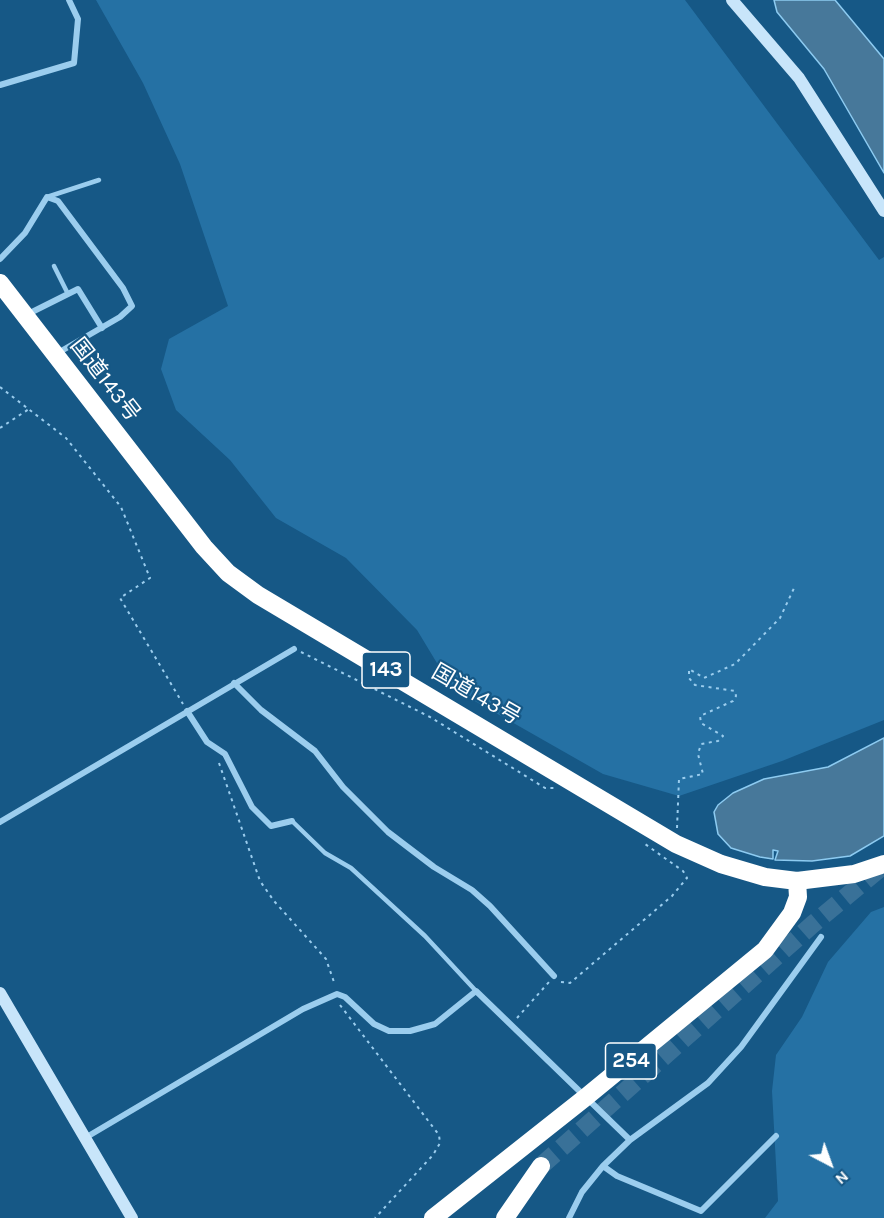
<!DOCTYPE html>
<meta charset="utf-8">
<style>
body{margin:0}
#map{position:relative;width:884px;height:1218px;overflow:hidden;background:#165886;font-family:Karla,sans-serif}
canvas{display:block}
.north{position:absolute;left:800px;top:1134px;width:60px;height:60px;-webkit-text-stroke:4px #165886;paint-order:stroke;rotate:139deg;font-size:16px;font-weight:700;line-height:24px;text-align:center;color:#fff}
.north::after{content:'';display:block;margin:auto;width:21px;height:27px;background:#fff;clip-path:polygon(50% 0,100% 100%,50% 72%,0 100%)}
</style>
<div id="map">
<canvas width="884" height="1218"></canvas>
<div class="north">N</div>
</div>
<script>
const c = document.querySelector('canvas').getContext('2d');
c.lineJoin = 'round';
function fill(path, color) {
  c.fillStyle = color;
  c.fill(path, 'evenodd');
}
function toPath(rows) {
  const path = new Path2D();
  for (const r of rows) {
    path.moveTo(r[0], r[1]);
    for (let i = 2; i < r.length; i += 2) path.lineTo(r[i], r[i + 1]);
  }
  return path;
}
function stroke(path, color, width, dash) {
  c.strokeStyle = color;
  c.lineWidth = width;
  c.lineCap = dash ? 'butt' : 'round';
  c.setLineDash(dash || []);
  c.stroke(path);
}
function label(font, color, halo, rows, align = 'center') {
  c.font = font + ' Karla,"Noto Sans JP",sans-serif';
  c.lineWidth = 4.5;
  c.setLineDash([]);
  c.textBaseline = 'middle';
  c.strokeStyle = halo;
  c.fillStyle = color;
  for (const [text, x, y, turn = 0] of rows) {
    c.save();
    c.translate(x, y);
    c.rotate((+turn || 0) * Math.PI / 180);
    c.textAlign = isNaN(turn) ? turn : align;
    if (halo) c.strokeText(text, 0, 0);
    c.fillText(text, 0, 0);
    c.restore();
  }
}
fill(toPath([
 [96,0,685,0,879,260,884,257,884,720,782,761,679,796,603,774,452,688,417,630,346,558,276,518,230,460,176,410,161,369,169,339,228,306,180,164,143,83],
 [884,907,884,1218,765,1218,778,1201,772,1091,776,1055,802,1017,828,962,871,912]
]), '#2571a4');
const water = toPath([
 [774,0,835,0,884,59,884,173,824,69,777,12,774,0],
 [884,738,884,836,850,856,812,861,775,860,778,851,773,850,773,859,760,857,731,848,718,834,714,812,718,805,733,793,764,779,828,767,884,738]
]);
fill(water, '#47789a');
stroke(water, '#8dcbf1', 1.5);
stroke(toPath([
 [541,1166,813,924,884,865]
]), '#397198', 18, [18, 9]);
stroke(toPath([
 [0,387,66,438,121,507,150,578,120,598,183,704],
 [0,428,29,409],
 [301,652,430,717,545,788,554,788],
 [219,763,260,881,274,901,326,959,335,985],
 [677,828,679,779,703,774,698,754,701,744,718,741,723,736,701,723,700,716,733,701,736,696,735,691,695,685,689,678,689,669,704,678,735,664,780,618,795,586],
 [561,982,570,983,672,896,687,878,683,871,645,844],
 [340,1005,439,1135,440,1143,433,1155,375,1218],
 [517,1018,549,982]
]), '#9bcdee', 2, [3, 4.5]);
stroke(toPath([
 [47,197,99,180],
 [54,266,68,294],
 [292,821,325,853,351,868,425,936,476,991]
]), '#9bcdee', 4.5);
stroke(toPath([
 [0,85,74,63,78,19,69,0],
 [0,259,25,233,47,197,58,201,123,288,132,306,120,317,56,354],
 [28,314,78,289,102,328],
 [234,683,261,710,315,751,343,787,388,832,434,867,472,890,490,906,554,976],
 [187,711,207,742,225,754,252,807,271,826,292,821],
 [0,822,294,649],
 [85,1138,303,1009,337,994,345,997,374,1024,389,1031,410,1031,435,1024,476,991,630,1140],
 [603,1166,617,1176,701,1211,776,1136],
 [569,1218,582,1192,603,1166,630,1140,708,1083,741,1047,821,937]
]), '#9bcdee', 6);
stroke(toPath([
 [732,0,799,78,884,211],
 [0,993,132,1218]
]), '#c8e5fa', 12);
stroke(toPath([
 [0,283,204,547,228,573,258,595,676,844,721,864,765,877,797,881,854,874,884,864],
 [433,1218,586,1097,765,950,792,913,798,897,797,881],
 [505,1218,541,1166]
]), '#fff', 18);
for (const [x, y, w] of [
 [386,670,48],
 [631,1061,51]
]) {
  const box = new Path2D();
  box.roundRect(x - w / 2, y - 18, w, 36, 4.5);
  c.fillStyle = '#165886';
  c.fill(box);
  stroke(box, '#fff', 1.5);
}
label('bold 21px', '#fff', null, [
 ["143",386,670],
 ["254",631,1061]
]);
label('22px', '#fff', '#165886', [
 ["国道143号",105,380,52],
 ["国道143号",476,695,30]
]);
</script>
